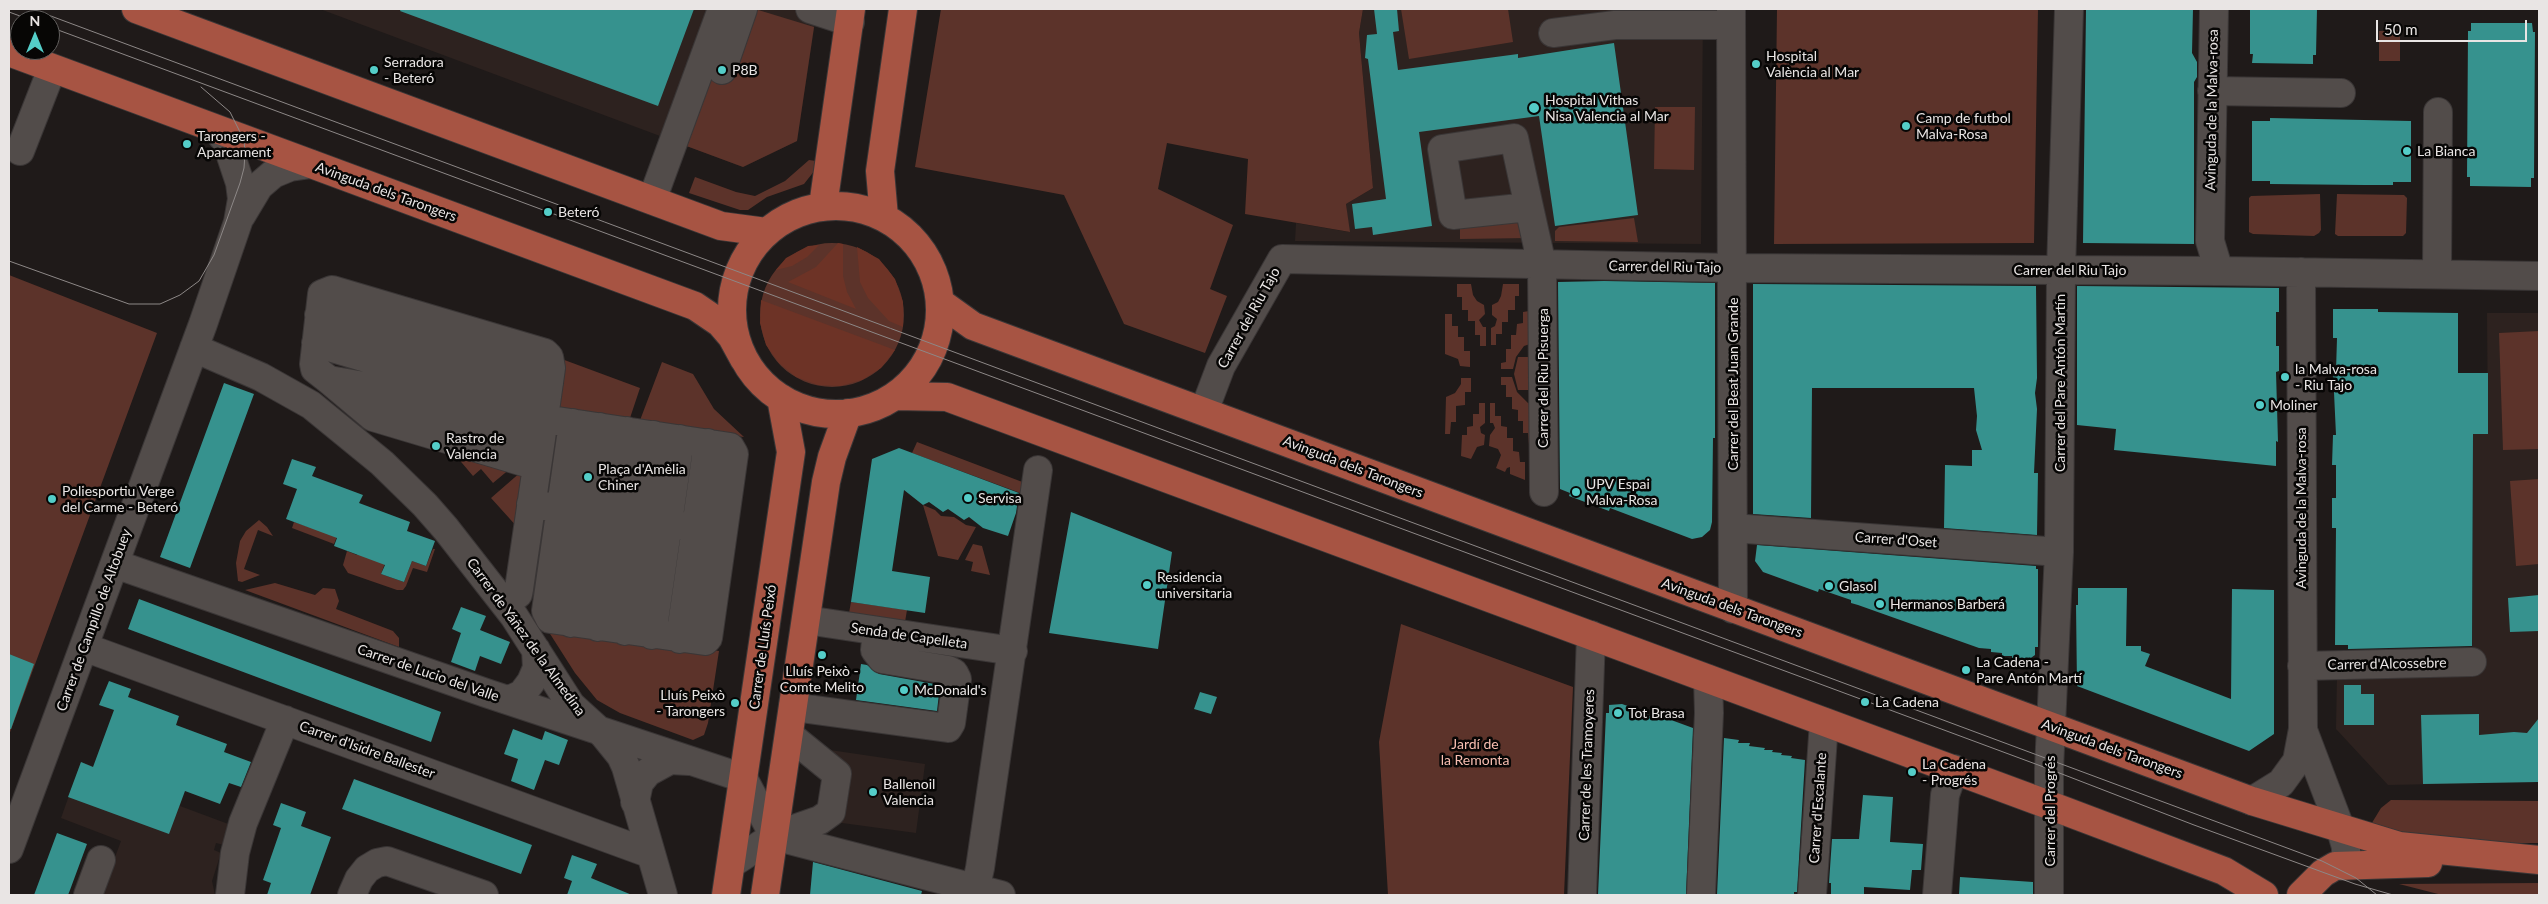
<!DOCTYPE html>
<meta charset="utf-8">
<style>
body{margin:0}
#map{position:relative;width:2548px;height:904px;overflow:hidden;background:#1f1a19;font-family:Lato,sans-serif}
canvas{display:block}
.frame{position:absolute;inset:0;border:10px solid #e9e5e4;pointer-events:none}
.north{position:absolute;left:10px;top:10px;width:50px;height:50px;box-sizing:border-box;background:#070605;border:1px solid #615f5e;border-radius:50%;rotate:0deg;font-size:14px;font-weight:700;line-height:20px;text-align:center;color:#e9e5e4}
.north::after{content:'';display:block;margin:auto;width:18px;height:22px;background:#54cdc8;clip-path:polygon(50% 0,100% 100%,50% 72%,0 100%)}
.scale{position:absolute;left:2376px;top:20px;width:151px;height:22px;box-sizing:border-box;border:2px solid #e9e5e4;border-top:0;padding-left:6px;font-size:15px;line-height:18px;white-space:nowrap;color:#e9e5e4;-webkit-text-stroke:4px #070605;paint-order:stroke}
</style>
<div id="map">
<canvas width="2548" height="904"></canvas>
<div class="frame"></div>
<div class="north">N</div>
<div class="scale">50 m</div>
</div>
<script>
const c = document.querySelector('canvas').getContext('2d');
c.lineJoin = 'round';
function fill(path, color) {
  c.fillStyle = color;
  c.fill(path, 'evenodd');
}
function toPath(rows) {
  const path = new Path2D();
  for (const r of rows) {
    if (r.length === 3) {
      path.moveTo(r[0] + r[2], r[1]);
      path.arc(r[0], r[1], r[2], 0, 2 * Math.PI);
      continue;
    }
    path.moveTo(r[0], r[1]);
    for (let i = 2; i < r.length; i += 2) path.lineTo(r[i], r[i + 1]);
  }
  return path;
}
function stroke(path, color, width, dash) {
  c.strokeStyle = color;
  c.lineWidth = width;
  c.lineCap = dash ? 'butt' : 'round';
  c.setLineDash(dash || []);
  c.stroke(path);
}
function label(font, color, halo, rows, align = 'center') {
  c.font = font + ' Lato,sans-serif';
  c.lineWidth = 5;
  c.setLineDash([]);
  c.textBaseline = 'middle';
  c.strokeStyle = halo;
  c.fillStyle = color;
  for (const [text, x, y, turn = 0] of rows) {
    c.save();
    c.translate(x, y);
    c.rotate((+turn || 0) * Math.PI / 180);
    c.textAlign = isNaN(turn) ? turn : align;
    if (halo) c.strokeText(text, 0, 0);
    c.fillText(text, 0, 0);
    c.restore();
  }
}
fill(toPath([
 [320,9,817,9,797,141,743,167],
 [1363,9,1703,9,1701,244,1295,241,1296,223,1349,232,1346,204,1373,188,1359,33],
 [2487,313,2539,313,2539,782,2388,785,2336,729,2337,675,2472,676,2473,434,2488,433],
 [830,750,925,764,916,833,820,820],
 [81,762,182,799,180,806,231,825,224,845,216,843,214,850,221,853,212,881,215,895,101,895,121,841,61,818]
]), '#2d221f');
fill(toPath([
 [755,9,814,27,797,141,743,167,681,144,707,70],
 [941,9,1363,9,1359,33,1373,188,1346,204,1350,232,1245,214,1248,159,1167,143,1158,189,1233,225,1210,289,1227,296,1205,353,1124,324,1064,195,915,167],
 [1401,9,1508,9,1513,42,1409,59],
 [1777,9,2038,9,2034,243,1774,244],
 [2400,30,2400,61,2379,61,2379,31],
 [1655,107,1695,107,1694,170,1654,169],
 [809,160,816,161,815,170,804,184,767,197,748,210,740,210,689,193,695,177,736,192,755,196,785,181],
 [2320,194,2321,230,2319,233,2314,236,2253,234,2249,232,2249,198,2251,196],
 [2337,194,2404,195,2407,198,2406,233,2403,236,2338,236,2335,234],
 [1634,218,1638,242,1555,241,1555,231,1559,227],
 [1514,221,1519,223,1529,238,1460,239,1460,225],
 [832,315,72],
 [9,275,157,333,9,735],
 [1457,284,1471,284,1473,295,1477,301,1484,305,1485,314,1479,320,1483,327,1486,327,1486,346,1480,346,1480,335,1475,335,1475,321,1468,321,1468,310,1462,310,1462,297,1457,297],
 [1503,284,1519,284,1519,296,1515,296,1515,310,1508,310,1508,322,1502,322,1502,334,1496,334,1496,345,1491,345,1491,328,1495,326,1497,319,1492,315,1492,305,1498,302,1501,296],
 [1529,311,1530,344,1524,346,1516,357,1513,369,1501,369,1501,363,1506,362,1506,349,1511,349,1511,335,1516,335,1517,324,1523,323,1523,312],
 [1445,314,1452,314,1452,326,1458,326,1458,337,1464,337,1464,351,1470,351,1470,367,1460,366,1458,359,1445,354],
 [2539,331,2539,449,2503,450,2499,333],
 [1518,357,1536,357,1536,390,1518,390,1514,374],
 [559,358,640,388,629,421,556,411],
 [662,362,693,374,714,409,744,437,639,423],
 [1501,377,1512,377,1517,392,1528,403,1536,405,1536,445,1529,445,1528,433,1523,433,1523,421,1518,421,1518,410,1512,409,1512,397,1506,397,1506,385,1501,385],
 [1461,378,1471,378,1471,392,1465,392,1465,405,1456,406,1456,422,1451,422,1450,434,1445,434,1446,397,1455,393,1461,384],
 [1479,403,1485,403,1485,423,1480,427,1481,433,1485,435,1484,445,1477,447,1471,459,1461,456,1462,435,1467,435,1467,427,1473,426,1473,414,1479,414],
 [1490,403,1495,403,1495,416,1501,416,1501,426,1507,427,1507,438,1513,438,1513,451,1519,452,1520,462,1525,462,1525,480,1510,474,1510,467,1507,468,1505,472,1496,468,1501,455,1498,449,1489,446,1490,435,1495,428,1493,423,1490,423],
 [917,442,1025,483,1023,494,912,453],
 [451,450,511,468,493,483,481,469,473,476],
 [522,471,527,476,519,529,491,498],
 [2539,479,2539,564,2516,566,2510,481],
 [923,505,935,510,941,516,954,517,966,525,976,527,958,560,938,556],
 [345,516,334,544,292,528,294,522,309,527],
 [259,520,267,527,273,536,258,530,244,569,260,575,242,582,238,581,236,563,240,541,246,531],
 [364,534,392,544,381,574,404,582,412,561,426,566,433,549,435,549,427,572,413,568,406,586,403,590,397,590,348,573,343,565,347,551,357,555],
 [973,544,982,546,990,575,971,571,973,562,965,560],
 [275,583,315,595,323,588,335,589,339,601,336,609,393,631,399,638,399,647,245,590],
 [851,602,907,610,905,622,849,613],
 [1401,624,1573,687,1564,895,1388,895,1379,742],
 [545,626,719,651,708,723,704,735,693,740,620,713,597,700,575,673],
 [2391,800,2539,801,2539,843,2441,843,2370,826,2381,808],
 [2539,883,2539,895,2442,895,2399,884]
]), '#5c332a');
fill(toPath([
 [838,243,843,244,843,276,847,292,856,309,788,282,816,267],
 [819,245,807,257,792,266,776,270,786,258,808,246],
 [857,247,879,259,895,279,903,302,903,327,889,321,868,298,860,282],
 [761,300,895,350,881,368,862,380,840,386,818,385,796,377,779,363,766,345,760,323]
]), '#6d3326');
fill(toPath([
 [401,9,694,9,658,106,400,11],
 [1374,9,1397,9,1399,31,1393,32,1398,70,1518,54,1518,58,1614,43,1638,215,1555,226,1539,116,1419,132,1432,226,1373,235,1372,227,1355,229,1352,204,1386,199,1368,59,1365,58,1367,35,1377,34],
 [2086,9,2193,9,2192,53,2197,62,2197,77,2194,82,2194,244,2083,243],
 [2250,9,2317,9,2316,55,2313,55,2313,64,2252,63,2253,54,2250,54],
 [2471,23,2532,23,2533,32,2535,32,2534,178,2531,178,2531,187,2470,186,2470,177,2467,177,2468,31,2471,31],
 [2270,118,2411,121,2411,182,2393,182,2393,185,2364,185,2270,184,2270,181,2252,181,2252,121,2270,121],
 [1604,281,1715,283,1715,438,1713,438,1712,522,1710,530,1702,537,1692,539,1610,508,1609,511,1569,496,1570,493,1560,489,1558,282],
 [1753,284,2036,286,2037,378,2035,393,2037,409,2034,473,2038,473,2037,535,1944,528,1945,465,1972,466,1972,450,1982,450,1976,430,1977,416,1974,388,1812,388,1811,518,1753,514],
 [2077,286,2279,288,2279,312,2276,312,2276,346,2279,346,2279,371,2276,372,2278,442,2276,441,2276,466,2114,450,2116,429,2077,425],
 [2333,309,2378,309,2378,312,2458,313,2458,373,2488,373,2488,434,2473,434,2472,646,2348,649,2348,645,2335,645,2336,528,2332,528,2332,498,2336,498,2336,465,2332,465,2333,435,2336,435,2333,371,2336,371,2337,338,2333,338],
 [224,383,254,394,190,568,160,557],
 [899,448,1019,493,1016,513,1008,536,983,528,969,517,964,520,948,509,943,512,929,502,923,505,904,490,892,571,930,577,925,613,851,602,872,459],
 [292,459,316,467,312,476,363,495,359,503,410,522,407,531,435,541,426,566,412,561,404,582,381,574,385,565,334,546,337,538,286,519,297,489,283,484],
 [1071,512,1172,552,1158,649,1049,633],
 [1757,545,2036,566,2036,569,2038,569,2038,647,2035,647,2035,655,2028,660,2012,659,2012,656,2002,656,2002,653,1991,652,1991,649,1979,648,1858,605,1851,603,1851,600,1819,589,1818,592,1763,572,1755,561],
 [2078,588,2127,588,2126,646,2141,646,2141,651,2150,654,2145,666,2231,699,2232,589,2274,590,2274,734,2249,751,2077,686,2076,605,2078,605],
 [2539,595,2539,631,2510,632,2508,598],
 [139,599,441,712,431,742,128,629],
 [461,607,486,616,480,630,510,642,501,664,480,656,475,671,451,662,461,633,452,629],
 [9,654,34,664,11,729,9,729],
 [861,664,867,665,879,674,940,685,937,711,856,700],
 [109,681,131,689,128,697,179,716,176,725,227,744,224,752,251,762,241,787,229,783,220,804,185,791,169,834,68,797,81,762,93,767,114,710,99,705],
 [2344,685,2361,685,2361,694,2374,694,2374,725,2344,725],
 [1200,692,1217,697,1211,714,1194,709],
 [1622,704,1648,713,1648,716,1663,717,1693,728,1686,895,1598,895,1606,713,1609,713,1609,705],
 [2479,714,2479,735,2514,732,2527,733,2539,718,2539,782,2423,784,2421,715],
 [513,729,542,740,545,731,568,740,559,765,545,760,534,790,511,781,518,759,504,754],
 [1724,738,1739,740,1738,743,1750,743,1749,746,1765,748,1764,750,1773,750,1772,752,1782,753,1781,755,1792,756,1791,758,1805,760,1797,892,1794,892,1794,895,1717,895],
 [354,779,532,845,521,874,342,809],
 [1863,795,1893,797,1890,842,1923,844,1921,870,1912,870,1910,890,1864,887,1864,895,1831,895,1831,883,1829,883,1832,839,1859,839],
 [281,803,306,812,301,826,331,837,310,895,267,895,271,883,263,880,281,828,273,825],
 [57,833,87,844,70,890,68,895,34,895],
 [572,855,597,864,591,878,632,895,567,895,572,881,564,878],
 [813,862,922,891,921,895,810,895],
 [1960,877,2033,882,2033,895,1959,895]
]), '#36928e');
const minor = toPath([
 [810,9,850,22],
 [1731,9,1733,609],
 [2214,9,2210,241,2219,271],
 [1553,33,1615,25,1731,25],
 [722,70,743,9],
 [2212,91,2341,93],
 [20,151,52,69],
 [652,200,722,9],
 [1529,207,1453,215,1442,149,1514,138,1529,207,1542,265,1544,492],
 [241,216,259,186,273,174,290,167,311,164],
 [2437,274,2438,112],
 [319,315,549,383],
 [316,343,545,411],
 [194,348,261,377,311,405,382,463,425,505,446,529,514,616,571,705,604,735,621,756,626,767,663,895],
 [329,380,373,417,537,466],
 [1204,411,1221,366,1282,259,1733,268,2219,271,2539,276],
 [573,423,546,611,550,619,705,641,708,638,723,532],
 [531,504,723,532,734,454,730,447,544,419],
 [1733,528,2059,552],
 [115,564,486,693,743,778,774,836],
 [505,604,518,594,519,589,541,439,551,368,549,357,545,353,332,290,322,294,314,364,315,369,329,380,364,386,541,439],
 [806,620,1013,651],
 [571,623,600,427],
 [598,627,627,431],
 [625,631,654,435],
 [652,635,680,439],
 [680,639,708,443],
 [84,647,651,854],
 [2302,666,2472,662],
 [509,700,522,694,531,682,537,668,536,650],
 [793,707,948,728,951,723,957,679,954,673,948,670,882,659,875,650,877,631],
 [2303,730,2341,830,2346,847,2346,865],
 [2252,801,2281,783,2297,761,2303,729,2301,272],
 [635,802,639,783,648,772,670,760,689,761],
 [774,836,1001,895],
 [9,849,203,324,238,222,242,199,240,183,226,141,217,130],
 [731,864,774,836,820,820,831,812,837,774,789,735],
 [88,895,101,860],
 [230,895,235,853,243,823,285,720],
 [352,895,359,879,367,869,377,863,387,861,484,895],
 [974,895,980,868,1038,470],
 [1582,895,1591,635],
 [1701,895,1709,713,1708,679],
 [1812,895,1824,722],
 [1937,895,1945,795,1954,769],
 [2049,895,2049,769,2059,552,2061,271,2069,9]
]);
const major = toPath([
 [136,9,721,226,766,232],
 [9,52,695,306,720,323,732,337,744,359],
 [836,310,104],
 [823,206,851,9],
 [884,217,880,171,903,9],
 [941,303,973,326,2252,801,2399,846,2539,860],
 [895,396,947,397,2049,805,2224,871,2264,895],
 [726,895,791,452,781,398],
 [765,895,826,482,832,457,848,413],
 [2301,895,2323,873,2335,866,2428,863]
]);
stroke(minor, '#3a3636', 30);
stroke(major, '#3a3636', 30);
stroke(minor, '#524c4a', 28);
stroke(major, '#a75443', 28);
stroke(toPath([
 [32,9,2322,861,2356,878,2377,895],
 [9,12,31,20],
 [50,27,2049,769,2194,825,2355,884,2393,895],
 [9,261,129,304,160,304,180,295,199,281,214,255,240,183,244,168,245,153,244,140,230,112,201,87]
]), '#8d8887', 1);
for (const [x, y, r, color] of [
 [1756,64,5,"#54cdc8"],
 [374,70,5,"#54cdc8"],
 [722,70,5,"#54cdc8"],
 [1534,108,6,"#54cdc8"],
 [1906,126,5,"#54cdc8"],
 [187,144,5,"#54cdc8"],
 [2407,151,5,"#54cdc8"],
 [548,212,5,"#54cdc8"],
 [2285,377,5,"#54cdc8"],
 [2260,405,5,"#54cdc8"],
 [436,446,5,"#54cdc8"],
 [588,477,5,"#54cdc8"],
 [1576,492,5,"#54cdc8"],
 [968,498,5,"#54cdc8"],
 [52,499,5,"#54cdc8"],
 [1147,585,5,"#54cdc8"],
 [1829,586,5,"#54cdc8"],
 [1880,604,5,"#54cdc8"],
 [822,655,5,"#54cdc8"],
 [1966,670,5,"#54cdc8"],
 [904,690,5,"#54cdc8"],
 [1865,702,5,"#54cdc8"],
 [735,703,5,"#54cdc8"],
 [1618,713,5,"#54cdc8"],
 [1912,772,5,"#54cdc8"],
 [873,792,5,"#54cdc8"]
]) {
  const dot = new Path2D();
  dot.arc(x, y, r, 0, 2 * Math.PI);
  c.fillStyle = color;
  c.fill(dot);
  stroke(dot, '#070605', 2);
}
label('14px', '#e9e5e4', '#070605', [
 ["Hospital",1766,56],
 ["València al Mar",1766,72],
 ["Serradora",384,62],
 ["- Beteró",384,78],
 ["P8B",732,70],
 ["Hospital Vithas",1545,100],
 ["Nisa Valencia al Mar",1545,116],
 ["Camp de futbol",1916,118],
 ["Malva-Rosa",1916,134],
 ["Tarongers -",197,136],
 ["Aparcament",197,152],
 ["La Bianca",2417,151],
 ["Beteró",558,212],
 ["la Malva-rosa",2295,369],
 ["- Riu Tajo",2295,385],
 ["Moliner",2270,405],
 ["Rastro de",446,438],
 ["Valencia",446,454],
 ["Plaça d'Amèlia",598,469],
 ["Chiner",598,485],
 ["UPV Espai",1586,484],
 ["Malva-Rosa",1586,500],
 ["Poliesportiu Verge",62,491],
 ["del Carme - Beteró",62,507],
 ["Servisa",978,498],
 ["Residencia",1157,577],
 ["universitaria",1157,593],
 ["Glasol",1839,586],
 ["Hermanos Barberá",1890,604],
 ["La Cadena -",1976,662],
 ["Pare Antón Martí",1976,678],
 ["Lluís Peixò -",822,671,"center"],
 ["Comte Melito",822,687,"center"],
 ["McDonald's",914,690],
 ["Lluís Peixò",725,695,"right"],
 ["- Tarongers",725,711,"right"],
 ["La Cadena",1875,702],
 ["Tot Brasa",1628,713],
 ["La Cadena",1922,764],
 ["- Progrés",1922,780],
 ["Ballenoil",883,784],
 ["Valencia",883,800]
], 'left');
label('14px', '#e9e5e4', '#070605', [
 ["Avinguda de la Malva-rosa",2212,110,-89],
 ["Avinguda dels Tarongers",386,192,20],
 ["Carrer del Riu Tajo",1665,267,1],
 ["Carrer del Riu Tajo",2070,270],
 ["Carrer del Riu Tajo",1249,318,-61],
 ["Carrer del Riu Pisuerga",1543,378,-90],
 ["Carrer del Pare Antón Martín",2060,383,-90],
 ["Carrer del Beat Juan Grande",1733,384,-90],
 ["Avinguda dels Tarongers",1353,467,21],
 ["Avinguda de la Malva-rosa",2301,508,-90],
 ["Carrer d'Oset",1896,540,4],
 ["Avinguda dels Tarongers",1732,608,20],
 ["Carrer de Campillo de Altobuey",94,620,-70],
 ["Senda de Capelleta",909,636,8],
 ["Carrer de Yáñez de la Almedina",526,637,54],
 ["Carrer de Lluís Peixó",763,647,-82],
 ["Carrer d'Alcossebre",2387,664,-1],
 ["Carrer de Lucio del Valle",428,673,19],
 ["Avinguda dels Tarongers",2112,749,20],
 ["Carrer d'Isidre Ballester",367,750,20],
 ["Carrer de les Tramoyeres",1587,765,-88],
 ["Carrer d'Escalante",1818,808,-86],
 ["Carrer del Progrés",2050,811,-90]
]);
label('14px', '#f8beb1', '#070605', [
 ["Jardí de",1475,744],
 ["la Remonta",1475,760]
]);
</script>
